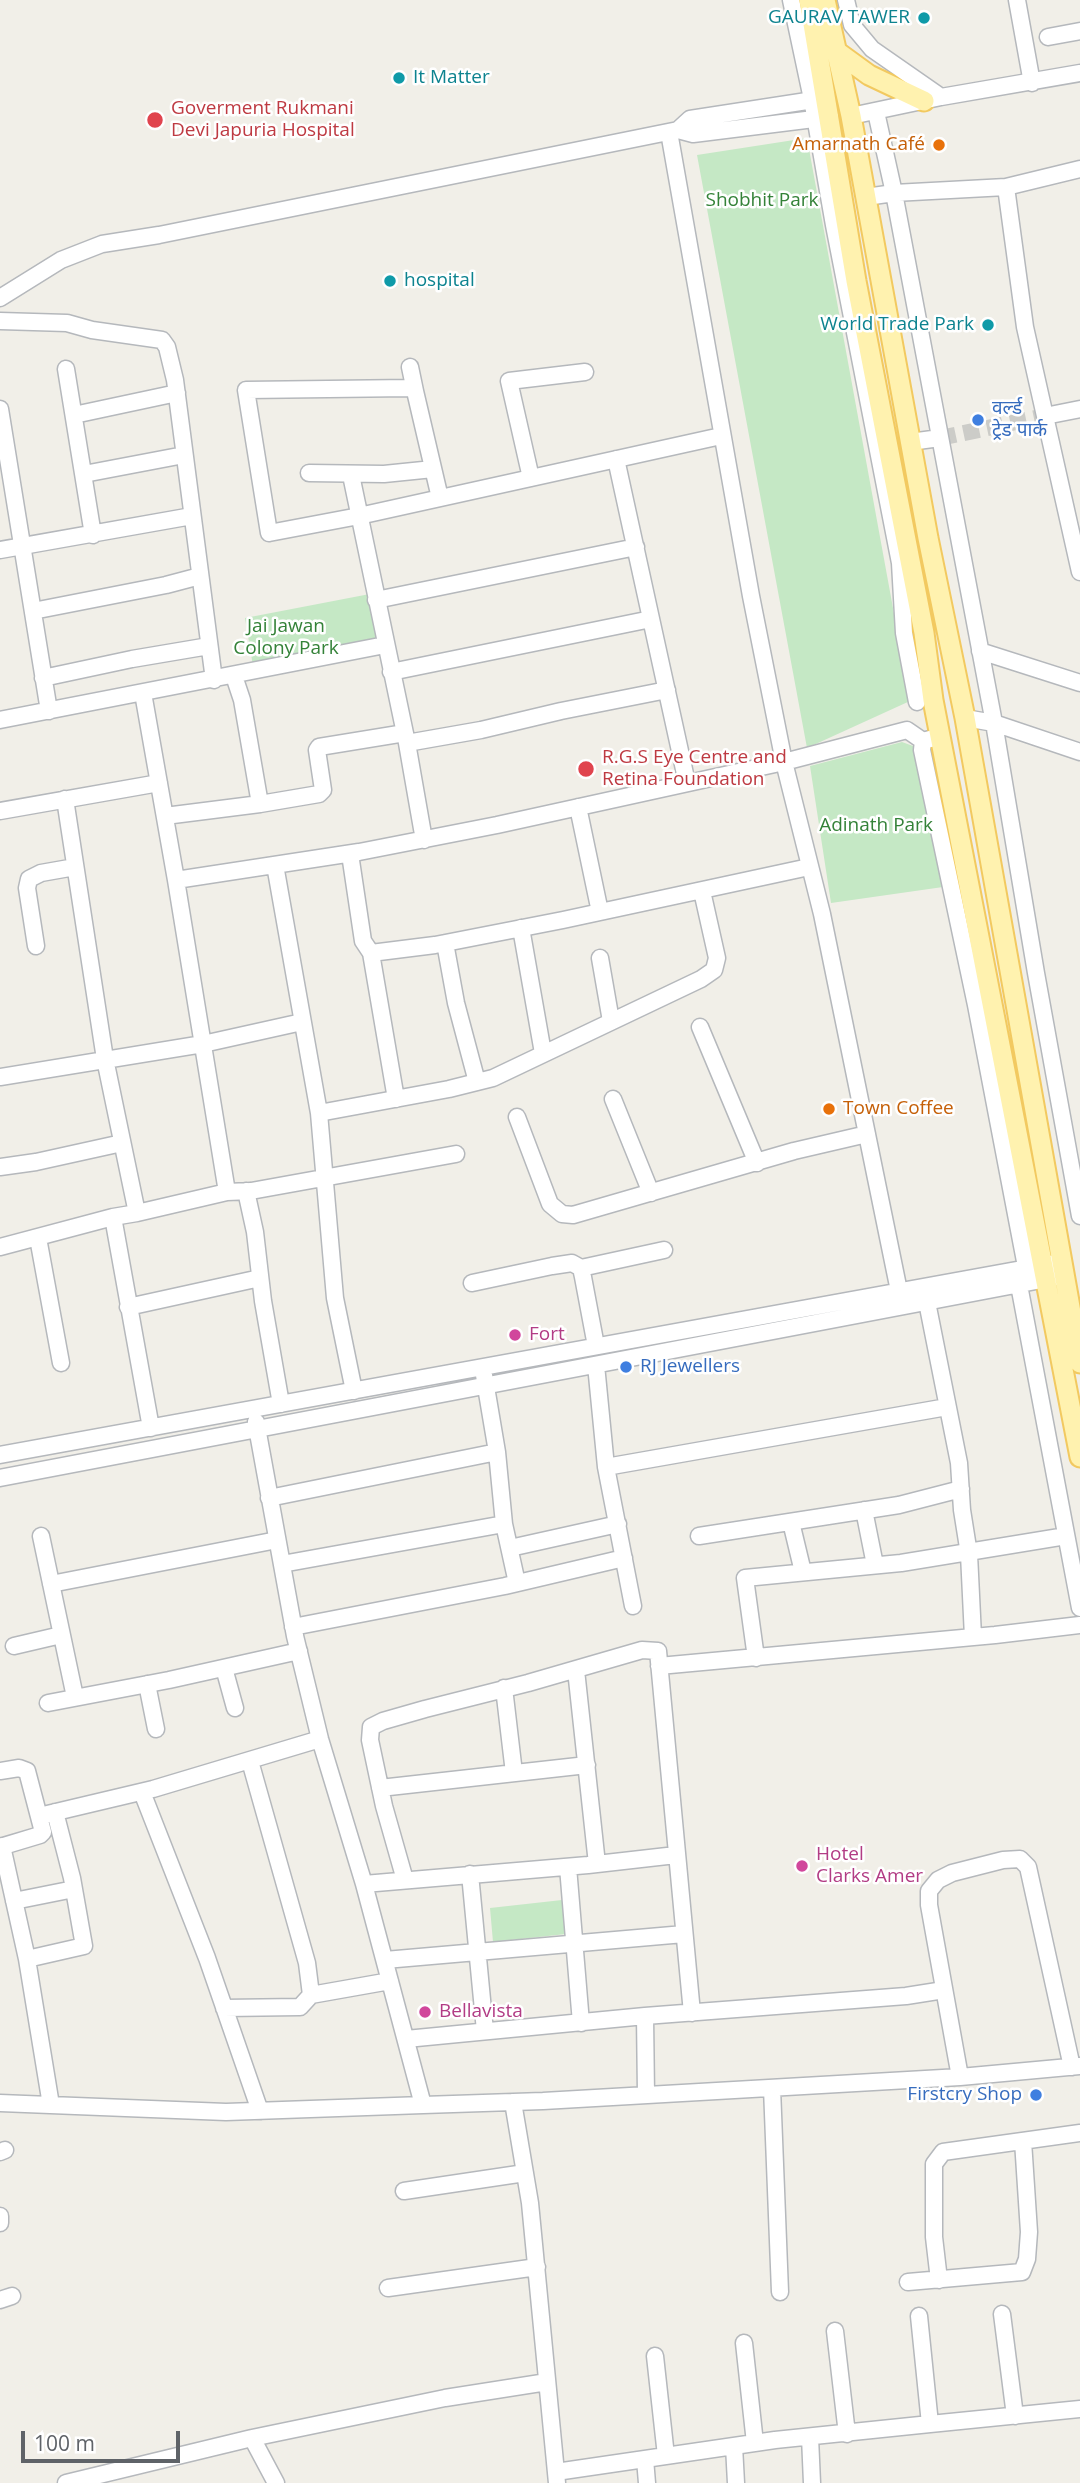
<!DOCTYPE html>
<meta charset="utf-8">
<style>
body{margin:0}
#map{position:relative;width:1080px;height:2483px;overflow:hidden;background:#f1efe8;font-family:"Open Sans",sans-serif}
canvas{display:block}
.scale{position:absolute;left:21px;top:2431px;width:159px;height:32px;box-sizing:border-box;border:4px solid #5f6368;border-top:0;padding-left:9px;font-size:21px;line-height:24px;white-space:nowrap;color:#5f6368;-webkit-text-stroke:5px #fff;paint-order:stroke}
</style>
<div id="map">
<canvas width="1080" height="2483"></canvas>
<div class="scale">100 m</div>
</div>
<script>
const c = document.querySelector('canvas').getContext('2d');
c.lineJoin = 'round';
function fill(path, color) {
  c.fillStyle = color;
  c.fill(path, 'evenodd');
}
function toPath(rows) {
  const path = new Path2D();
  for (const r of rows) {
    path.moveTo(r[0], r[1]);
    for (let i = 2; i < r.length; i += 2) path.lineTo(r[i], r[i + 1]);
  }
  return path;
}
function stroke(path, color, width, dash) {
  c.strokeStyle = color;
  c.lineWidth = width;
  c.lineCap = dash ? 'butt' : 'round';
  c.setLineDash(dash || []);
  c.stroke(path);
}
function label(font, color, halo, rows, align = 'center') {
  c.font = font + ' "Open Sans","Noto Sans Devanagari",sans-serif';
  c.lineWidth = 5;
  c.setLineDash([]);
  c.textBaseline = 'middle';
  c.strokeStyle = halo;
  c.fillStyle = color;
  for (const [text, x, y, turn = 0] of rows) {
    c.save();
    c.translate(x, y);
    c.rotate((+turn || 0) * Math.PI / 180);
    c.textAlign = isNaN(turn) ? turn : align;
    if (halo) c.strokeText(text, 0, 0);
    c.fillText(text, 0, 0);
    c.restore();
  }
}
fill(toPath([
 [807,138,910,701,807,748,697,155],
 [375,593,385,645,254,672,245,618],
 [902,742,913,746,917,752,943,887,831,903,810,766],
 [562,1900,566,1934,493,1942,490,1908]
]), '#c5e8c5');
stroke(toPath([
 [940,438,1045,416]
]), '#ccccc8', 16, [16, 8]);
const minor = toPath([
 [791,0,812,99,834,225,900,563,904,633,917,702],
 [846,0,852,25,872,49,941,97],
 [1017,0,1032,83],
 [1048,37,1080,31],
 [876,112,894,193,994,723,1036,973,1080,1216],
 [851,116,941,97,1080,73],
 [678,130,690,119,820,99],
 [669,132,751,596,784,762,822,914,899,1291],
 [1080,169,1006,187,1025,327,1080,572],
 [866,197,894,193,1006,187],
 [0,298,61,260,102,244,159,235,678,130,693,134,830,117],
 [0,321,67,323,92,330,162,340,167,347,175,380,214,680],
 [410,367,415,391],
 [66,369,93,535],
 [0,409,49,711],
 [74,415,177,393],
 [1045,416,1080,409],
 [910,442,940,438],
 [616,459,687,783],
 [309,473,384,474,433,469],
 [84,474,184,455],
 [351,475,407,743,424,840],
 [531,478,509,381,585,372],
 [440,498,415,391,410,388,246,390,269,533,359,516,721,436],
 [0,550,192,516],
 [376,600,636,547],
 [33,611,166,585,200,576],
 [980,651,1080,683],
 [391,672,651,619],
 [43,678,132,659,209,646],
 [143,693,176,880,227,1192],
 [965,718,994,723,1080,752],
 [0,720,385,645],
 [923,741,922,750,976,1005,1028,1277],
 [407,743,481,730,561,711,667,690],
 [65,799,105,1059,137,1213],
 [260,804,319,794,323,790,317,750,319,747,405,733],
 [578,807,600,912],
 [0,811,159,783],
 [165,816,260,804,242,700,234,676],
 [350,854,363,941,371,953,396,1099],
 [275,865,319,1113,335,1298,354,1391],
 [176,880,359,852,497,825,784,762,907,730,923,741,941,736],
 [521,928,543,1053],
 [445,943,456,1003,477,1082],
 [36,946,27,888,29,879,41,873,75,867],
 [371,953,435,945,563,920,809,867],
 [600,958,611,1021],
 [700,1027,757,1163],
 [0,1077,203,1044,302,1022],
 [613,1099,651,1193],
 [319,1113,449,1089,493,1078,701,979,714,970,717,958,702,891],
 [517,1117,550,1204,562,1214,573,1215,794,1151,867,1134],
 [0,1167,36,1162,122,1143],
 [246,1191,255,1232,263,1301,281,1404],
 [113,1217,151,1428],
 [38,1238,61,1363],
 [0,1247,113,1217,137,1213,227,1192,251,1191,456,1154],
 [581,1268,664,1250],
 [472,1283,552,1266,572,1263,581,1268,583,1277,596,1346],
 [1019,1285,1080,1608],
 [927,1302,959,1463,962,1510,969,1554,973,1637],
 [128,1307,260,1278],
 [596,1365,606,1467,633,1606],
 [484,1375,497,1452,504,1524,517,1583],
 [256,1422,295,1636,320,1739,364,1884,423,2105],
 [0,1455,1055,1263],
 [606,1467,947,1407],
 [0,1478,1057,1277],
 [269,1498,497,1452],
 [864,1510,875,1565],
 [791,1522,803,1572],
 [41,1536,75,1697],
 [699,1536,899,1505,961,1489],
 [510,1548,618,1524],
 [282,1564,504,1524],
 [51,1584,277,1540],
 [293,1627,505,1586,624,1558],
 [14,1646,61,1635],
 [756,1658,745,1578,901,1563,1066,1536],
 [659,1666,995,1635,1080,1625],
 [224,1668,235,1708],
 [576,1670,597,1864],
 [147,1684,156,1729],
 [504,1688,514,1773],
 [48,1703,169,1680,299,1651],
 [0,1771,19,1768,27,1771,43,1832,40,1835,0,1847],
 [380,1788,587,1765],
 [142,1792,207,1958,260,2111],
 [39,1816,153,1789,320,1739],
 [2,1846,27,1959,51,2105],
 [568,1867,581,2023],
 [470,1874,485,2031],
 [405,1880,384,1806,370,1740,371,1727,383,1721,425,1709,528,1683,642,1650,658,1651,692,2013],
 [364,1884,588,1865,676,1855],
 [14,1901,74,1889],
 [27,1959,84,1946,72,1878,55,1812],
 [385,1960,684,1934],
 [311,1995,390,1981],
 [224,2008,300,2007,311,1995,307,1963,250,1761],
 [645,2016,646,2095],
 [406,2039,645,2016,906,1996,944,1990],
 [960,2077,929,1905,929,1891,938,1880,952,1873,1003,1860,1020,1859,1028,1867,1072,2067],
 [772,2088,780,2292],
 [513,2102,530,2203,557,2483],
 [0,2103,226,2112,423,2105,543,2101,960,2077,1080,2066],
 [0,2152,5,2150],
 [404,2191,525,2173],
 [0,2216,0,2223],
 [939,2280,934,2237,934,2164,943,2152,1080,2133],
 [908,2282,1022,2272,1027,2259,1029,2232,1023,2141],
 [388,2288,537,2267],
 [0,2300,12,2296],
 [1002,2314,1015,2416],
 [835,2331,847,2434],
 [744,2343,755,2443],
 [655,2356,666,2456],
 [930,2424,1080,2409],
 [810,2437,812,2483],
 [252,2438,276,2483],
 [734,2446,736,2483],
 [645,2459,647,2483],
 [556,2472,775,2440,930,2424,919,2316],
 [66,2483,252,2438,445,2398,547,2382]
]);
const major = toPath([
 [809,0,856,281,924,633,933,700,1080,1457],
 [825,0,851,116,928,538,965,718,1080,1363],
 [836,51,869,75,924,101]
]);
stroke(minor, '#b5b8bc', 19);
stroke(major, '#f2c960', 23);
stroke(minor, '#fff', 16);
stroke(major, '#fff2af', 19);
for (const [x, y, r, color] of [
 [924,18,7,"#0f9aa8"],
 [399,78,7,"#0f9aa8"],
 [155,120,9,"#e0444e"],
 [939,145,7,"#e8710a"],
 [390,281,7,"#0f9aa8"],
 [988,325,7,"#0f9aa8"],
 [978,420,7,"#3f7fe0"],
 [586,769,9,"#e0444e"],
 [829,1109,7,"#e8710a"],
 [515,1335,7,"#d1479c"],
 [626,1367,7,"#3f7fe0"],
 [802,1866,7,"#d1479c"],
 [425,2012,7,"#d1479c"],
 [1036,2095,7,"#3f7fe0"]
]) {
  const dot = new Path2D();
  dot.arc(x, y, r, 0, 2 * Math.PI);
  c.fillStyle = color;
  c.fill(dot);
  stroke(dot, '#fff', 2.5);
}
label('19px', '#0d838f', '#fff', [
 ["GAURAV TAWER",910,18],
 ["It Matter",413,78,"left"],
 ["hospital",404,281,"left"],
 ["World Trade Park",974,325]
], 'right');
label('19px', '#be3a42', '#fff', [
 ["Goverment Rukmani",171,109],
 ["Devi Japuria Hospital",171,131],
 ["R.G.S Eye Centre and",602,758],
 ["Retina Foundation",602,780]
], 'left');
label('19px', '#c56008', '#fff', [
 ["Amarnath Café",925,145],
 ["Town Coffee",843,1109,"left"]
], 'right');
label('19px', '#348238', '#fff', [
 ["Shobhit Park",762,201],
 ["Jai Jawan",286,627],
 ["Colony Park",286,649],
 ["Adinath Park",876,826]
]);
label('19px', '#366cbe', '#fff', [
 ["वर्ल्ड",992,409],
 ["ट्रेड पार्क",992,431],
 ["RJ Jewellers",640,1367],
 ["Firstcry Shop",1022,2095,"right"]
], 'left');
label('19px', '#b23c85', '#fff', [
 ["Fort",529,1335],
 ["Hotel",816,1855],
 ["Clarks Amer",816,1877],
 ["Bellavista",439,2012]
], 'left');
</script>
